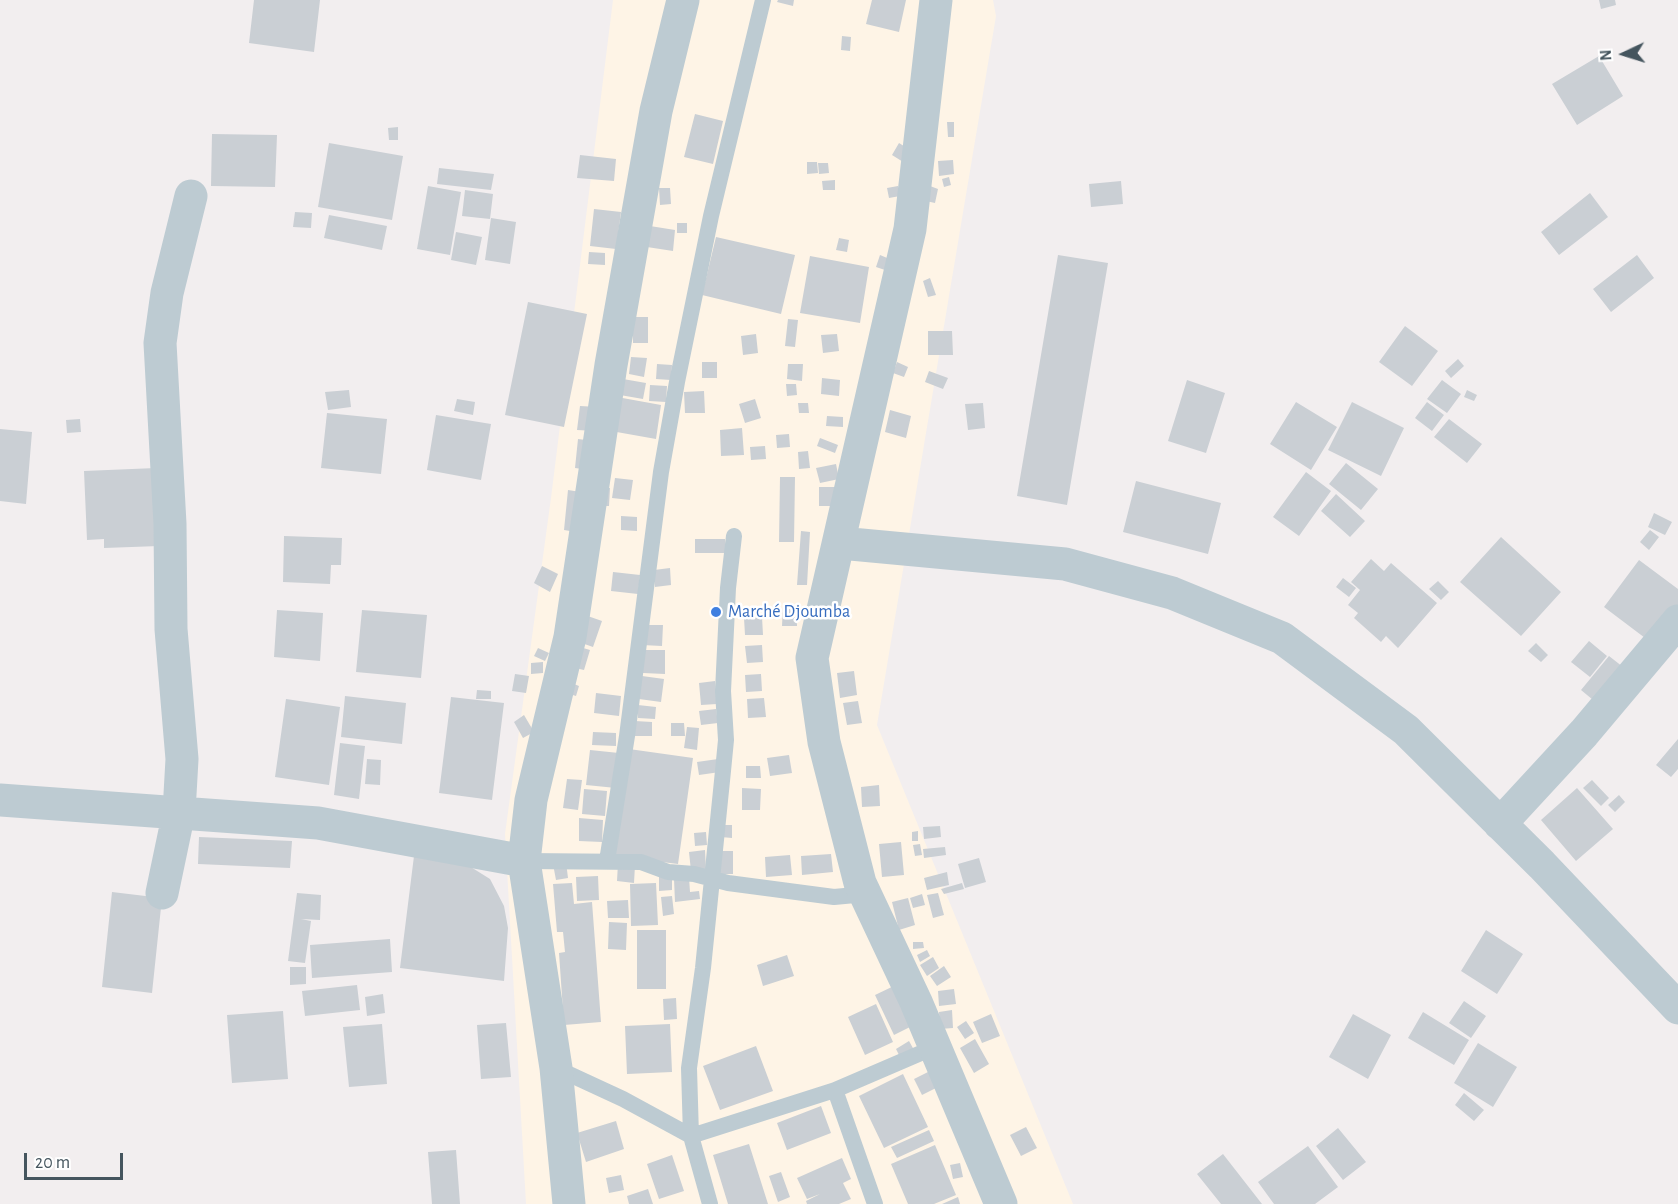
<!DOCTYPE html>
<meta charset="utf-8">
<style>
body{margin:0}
#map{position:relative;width:1678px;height:1204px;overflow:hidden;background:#f2eeef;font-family:"Alegreya Sans",sans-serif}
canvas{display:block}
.north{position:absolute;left:1594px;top:24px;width:60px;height:60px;-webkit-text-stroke:4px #fff;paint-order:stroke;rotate:266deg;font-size:16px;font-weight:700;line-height:24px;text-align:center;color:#45555e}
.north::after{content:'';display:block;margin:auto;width:21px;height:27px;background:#45555e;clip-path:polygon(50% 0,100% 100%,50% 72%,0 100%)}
.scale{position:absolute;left:24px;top:1153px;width:99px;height:27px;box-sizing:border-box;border:3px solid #45555e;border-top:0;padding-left:8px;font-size:18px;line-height:21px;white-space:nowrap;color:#45555e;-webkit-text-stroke:4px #fff;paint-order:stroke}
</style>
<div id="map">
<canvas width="1678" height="1204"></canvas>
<div class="north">N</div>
<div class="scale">20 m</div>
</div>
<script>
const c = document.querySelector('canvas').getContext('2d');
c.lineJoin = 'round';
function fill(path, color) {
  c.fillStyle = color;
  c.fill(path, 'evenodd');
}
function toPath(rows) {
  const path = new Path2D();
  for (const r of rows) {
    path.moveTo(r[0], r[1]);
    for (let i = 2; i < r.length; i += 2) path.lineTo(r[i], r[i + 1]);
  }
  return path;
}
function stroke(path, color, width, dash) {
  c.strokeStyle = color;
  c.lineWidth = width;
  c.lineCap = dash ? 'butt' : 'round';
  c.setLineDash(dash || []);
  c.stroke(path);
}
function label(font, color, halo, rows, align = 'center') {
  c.font = font + ' "Alegreya Sans",sans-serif';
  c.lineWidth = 5;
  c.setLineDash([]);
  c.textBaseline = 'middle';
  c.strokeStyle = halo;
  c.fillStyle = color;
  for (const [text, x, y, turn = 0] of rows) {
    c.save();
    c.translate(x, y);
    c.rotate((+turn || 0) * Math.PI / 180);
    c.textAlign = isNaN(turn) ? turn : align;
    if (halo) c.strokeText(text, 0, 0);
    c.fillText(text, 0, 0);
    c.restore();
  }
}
fill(toPath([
 [613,0,993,0,996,16,877,725,1073,1204,526,1204,505,834,551,498]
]), '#fef4e6');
fill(toPath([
 [254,0,320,0,314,52,249,43],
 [778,0,794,0,793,6,777,2],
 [872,0,906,0,899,32,866,24],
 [1599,0,1615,0,1616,5,1601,9],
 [842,36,851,37,850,51,841,50],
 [1599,56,1623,96,1577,125,1552,84],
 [695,114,723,121,713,164,684,157],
 [947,122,954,122,954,137,948,137],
 [398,127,398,140,389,140,388,128],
 [212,134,277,135,275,187,211,186],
 [329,143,403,156,392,220,318,207],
 [899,143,915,153,908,165,892,155],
 [580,155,616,159,614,181,577,178],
 [953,160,954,174,939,176,938,161],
 [807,162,817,162,818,173,807,174],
 [818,163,828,163,829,173,819,174],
 [439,168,494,174,491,190,437,184],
 [949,177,951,185,944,187,942,179],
 [835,180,835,190,823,190,822,181],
 [1121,181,1123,204,1091,207,1089,184],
 [428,186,461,192,450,255,417,249],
 [898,186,900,196,889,198,887,188],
 [930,186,938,189,935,203,926,201],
 [659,188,670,188,671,204,660,205],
 [465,190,493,194,490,219,462,216],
 [1590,193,1608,217,1559,255,1541,232],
 [594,209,621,212,616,249,590,246],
 [295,212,312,213,311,228,293,227],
 [329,215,387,226,382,250,324,238],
 [491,218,516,222,510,264,485,260],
 [677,223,687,223,687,233,677,233],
 [650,226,675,230,673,251,647,247],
 [456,232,482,237,476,265,451,260],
 [716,237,795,255,781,314,702,295],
 [839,238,849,240,847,252,836,250],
 [589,252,605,253,605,265,588,264],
 [880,255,892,260,888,271,876,267],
 [1058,255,1108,263,1067,505,1017,496],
 [1637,255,1654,278,1611,312,1593,289],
 [810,256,869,267,860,323,800,313],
 [930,278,936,295,928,297,923,281],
 [528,302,587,314,564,427,505,415],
 [633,317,648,317,648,343,633,343],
 [788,319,798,320,795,347,785,346],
 [1405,326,1438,351,1412,386,1379,362],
 [928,331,952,331,953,355,928,355],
 [756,334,758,353,743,355,741,336],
 [837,334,839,351,823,353,821,335],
 [631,357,647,358,644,377,629,374],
 [1458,359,1464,366,1451,378,1445,371],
 [702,362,717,362,717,378,702,378],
 [897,362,908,367,904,377,893,373],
 [657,364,672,365,671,380,656,379],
 [788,364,803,364,802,381,787,379],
 [929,371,948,378,943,389,925,382],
 [822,378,840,380,839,396,821,394],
 [623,379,646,383,643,399,620,395],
 [1187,380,1225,393,1206,453,1168,441],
 [1442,380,1461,394,1447,413,1427,399],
 [786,384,796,384,797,395,787,396],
 [650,385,667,386,666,402,649,401],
 [349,390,351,407,328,410,325,392],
 [1467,390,1477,395,1474,401,1464,397],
 [704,391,705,413,685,413,684,392],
 [617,397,661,405,656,439,611,431],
 [457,399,475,402,473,415,454,411],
 [755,399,761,418,745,423,739,404],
 [1296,402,1337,427,1311,470,1270,444],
 [1352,402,1404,428,1381,476,1328,450],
 [1427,402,1444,415,1432,431,1415,418],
 [798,403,808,403,809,413,799,413],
 [983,403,985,428,968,430,965,404],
 [580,406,598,407,596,431,577,430],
 [890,410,911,416,906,438,885,432],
 [327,413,387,419,381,474,321,468],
 [436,415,491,424,481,480,427,470],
 [827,416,843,417,843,427,826,426],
 [80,419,81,432,67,433,66,420],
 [1449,419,1482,444,1467,463,1434,437],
 [742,428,744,455,721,456,720,430],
 [0,429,32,432,26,504,0,501],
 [789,434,790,447,777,448,776,435],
 [820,438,838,445,835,453,817,446],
 [578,439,594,441,590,470,575,468],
 [765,446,766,459,751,460,750,447],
 [808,451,810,468,799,469,798,452],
 [1346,463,1378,489,1361,510,1329,484],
 [836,464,839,479,820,483,816,468],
 [156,468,159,546,104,548,104,539,87,540,84,471],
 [1306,472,1331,491,1299,536,1273,517],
 [780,477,795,477,794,542,779,542],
 [615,478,633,480,630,500,612,498],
 [1136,481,1221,503,1208,554,1123,532],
 [819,487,839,487,839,506,819,506],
 [601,488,610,488,609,506,600,506],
 [568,490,587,493,582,533,564,530],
 [1336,494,1365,521,1350,537,1321,511],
 [1654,513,1672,522,1665,535,1648,527],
 [621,516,637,517,637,531,621,530],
 [1650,530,1659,537,1649,550,1640,542],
 [801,531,810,532,807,585,797,585],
 [284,536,342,538,341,565,331,565,330,584,283,582],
 [1501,537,1561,592,1521,636,1460,582],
 [695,539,725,539,726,553,695,553],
 [1371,559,1384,571,1391,563,1437,603,1398,648,1386,636,1381,642,1354,618,1358,613,1348,605,1360,590,1351,582],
 [1639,560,1678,589,1678,610,1653,644,1604,607],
 [542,566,558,574,550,592,534,583],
 [670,568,671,585,655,587,654,570],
 [613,572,640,575,638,594,611,591],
 [1343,578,1356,588,1349,597,1336,587],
 [1438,581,1449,592,1441,600,1429,589],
 [783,606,797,607,797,626,782,626],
 [277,610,323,613,320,661,274,657],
 [362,610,427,615,421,678,356,672],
 [582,614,602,621,593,647,573,640],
 [762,617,763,635,745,635,744,618],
 [642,625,663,625,662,646,642,645],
 [1589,641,1607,656,1590,677,1571,662],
 [1536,643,1548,655,1541,662,1528,651],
 [573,645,590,650,584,670,566,666],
 [762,645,763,662,747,663,745,646],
 [538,648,549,653,545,661,534,656],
 [643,650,665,650,665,674,643,673],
 [1609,656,1632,674,1604,709,1581,690],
 [543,662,543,673,531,674,531,663],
 [854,671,857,695,840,698,837,673],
 [515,674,529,676,526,693,512,691],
 [761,674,762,691,746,692,745,675],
 [642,676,664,679,661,702,639,699],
 [564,680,579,686,576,696,560,691],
 [715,681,717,704,701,705,699,683],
 [477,690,491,691,491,699,476,699],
 [596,693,621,696,619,716,594,713],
 [345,696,406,703,402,744,341,737],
 [451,697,504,703,492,800,439,793],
 [764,698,766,717,748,718,747,699],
 [286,699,340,707,329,785,275,777],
 [858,701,862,723,847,725,843,703],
 [638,705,656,707,655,719,638,718],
 [716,709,718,723,701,725,699,711],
 [524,715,534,732,523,738,514,722],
 [635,721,652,722,652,736,634,736],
 [671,723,684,723,685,736,671,736],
 [687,727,699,728,697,750,684,748],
 [593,732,616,733,616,746,592,745],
 [1678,739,1678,769,1671,777,1656,765],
 [340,743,365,746,359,799,334,795],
 [629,749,693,758,678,864,615,856],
 [590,750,619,753,616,788,586,785],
 [789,755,792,773,770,776,767,758],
 [367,759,381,760,380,785,365,784],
 [718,759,720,772,699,775,697,762],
 [746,766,760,766,761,778,746,778],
 [567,779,582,780,578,810,563,808],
 [1592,780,1609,798,1601,806,1583,788],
 [879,785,880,806,862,807,861,787],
 [742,788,761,789,760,810,742,810],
 [1577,788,1613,829,1576,861,1541,820],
 [584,789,607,791,605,816,582,814],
 [1619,795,1625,802,1615,812,1608,805],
 [579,818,603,820,602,842,579,841],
 [721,825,732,825,732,838,721,837],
 [940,826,941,837,924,839,923,827],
 [918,831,918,841,912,841,912,832],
 [706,832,707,845,695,846,694,833],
 [199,837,292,841,290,868,198,864],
 [901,842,904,875,882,877,879,844],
 [920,844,922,855,915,856,913,845],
 [945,847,946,855,924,858,923,849],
 [705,850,706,870,691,871,689,852],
 [717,851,733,851,733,874,717,874],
 [831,854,833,872,802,875,801,856],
 [790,855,792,875,766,877,765,857],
 [414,856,466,864,490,879,504,906,508,928,504,981,400,968],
 [979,858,986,882,965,888,958,864],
 [566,862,568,878,556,880,553,864],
 [618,863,635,865,634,883,617,881],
 [947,872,949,885,927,890,924,878],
 [659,875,672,875,672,890,659,891],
 [598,876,599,900,577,901,576,877],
 [689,877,690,892,699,891,700,899,675,902,674,879],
 [572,883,574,904,592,902,601,1022,564,1025,559,953,565,952,563,932,557,932,553,884],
 [656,883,658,925,631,926,630,884],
 [962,883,964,889,944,894,941,889],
 [112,892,162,898,152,993,102,987],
 [297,893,321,895,320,920,301,919,311,921,305,963,288,961],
 [938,893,944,915,933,918,927,895],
 [922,894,925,905,913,908,910,898],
 [672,896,674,914,663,916,661,897],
 [908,898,915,925,899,930,892,902],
 [628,900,629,918,608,918,607,901],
 [609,922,627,923,626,950,608,949],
 [637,930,666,930,666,989,637,989],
 [1486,930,1523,954,1497,994,1461,971],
 [390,939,392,972,312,978,310,945],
 [913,942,923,942,924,948,913,949],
 [927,950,930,956,920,962,917,955],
 [787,955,794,976,763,986,757,965],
 [933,957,939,968,927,976,920,965],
 [944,966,951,977,937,986,930,976],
 [290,967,306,967,306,984,290,985],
 [898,984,916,1024,894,1035,875,995],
 [357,985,360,1010,305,1016,302,991],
 [954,989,956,1004,939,1006,938,991],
 [383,994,385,1013,367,1016,365,997],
 [676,998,677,1019,664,1020,663,999],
 [1464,1001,1486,1016,1471,1038,1449,1023],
 [876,1004,893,1042,865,1055,848,1017],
 [952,1010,953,1028,940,1029,939,1012],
 [283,1011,288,1079,232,1083,227,1015],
 [1423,1012,1469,1040,1454,1065,1408,1038],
 [991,1014,1000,1036,982,1043,973,1022],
 [1353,1014,1391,1035,1368,1079,1329,1057],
 [966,1021,974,1033,965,1039,957,1027],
 [506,1023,511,1077,481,1079,477,1025],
 [382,1024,387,1084,349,1087,343,1027],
 [670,1024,672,1072,627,1074,625,1026],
 [975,1039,989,1064,974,1073,960,1048],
 [909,1041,914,1050,900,1057,896,1049],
 [1478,1043,1517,1067,1493,1107,1454,1083],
 [756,1046,773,1091,720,1110,703,1066],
 [932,1070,940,1086,922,1095,914,1079],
 [903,1074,928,1127,884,1148,859,1096],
 [1464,1093,1484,1110,1474,1121,1455,1105],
 [821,1106,831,1133,787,1150,777,1123],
 [616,1121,624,1149,586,1162,577,1133],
 [1026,1127,1037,1148,1021,1156,1010,1135],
 [1338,1128,1366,1162,1343,1180,1316,1146],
 [929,1130,934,1141,897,1158,891,1147],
 [749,1144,768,1204,728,1204,713,1155],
 [935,1145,956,1195,934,1204,908,1204,891,1164],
 [1308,1146,1338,1187,1315,1204,1274,1204,1258,1182],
 [456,1150,460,1204,432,1204,428,1152],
 [1223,1154,1262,1204,1221,1204,1197,1174],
 [672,1155,684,1191,659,1199,647,1164],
 [842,1158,851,1179,843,1183,851,1199,839,1204,807,1204,806,1201,820,1194,807,1199,797,1178],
 [960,1163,963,1177,953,1179,950,1165],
 [781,1172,790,1197,778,1202,769,1176],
 [621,1175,624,1190,609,1193,606,1178],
 [648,1189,653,1204,629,1204,627,1196],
 [958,1197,960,1204,942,1204]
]), '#cacfd4');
stroke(toPath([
 [524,861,641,862,668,872,694,874,728,883,834,897,866,894],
 [607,861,627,736,661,472,677,382,711,216,763,0],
 [556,1068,623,1099,691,1136,689,1068,703,968,723,771,726,740,723,691,728,588,734,536],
 [835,1090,875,1204],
 [710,1204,691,1136,835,1090,935,1047]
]), '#bdcbd2', 16);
stroke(toPath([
 [936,0,910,229,812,658,824,742,860,883,916,1002,1001,1204],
 [840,543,1065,564,1172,593,1282,638,1406,730,1542,865,1678,1008],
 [0,800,318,823,524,861],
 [1500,824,1584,733,1678,621],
 [162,893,179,812,182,759,171,629,170,524,160,343,167,293,191,196],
 [569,1204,556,1068,524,861,531,800,570,637,611,365,656,111,683,0]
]), '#bdcbd2', 33);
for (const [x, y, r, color] of [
 [716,612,6,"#3f7fe0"]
]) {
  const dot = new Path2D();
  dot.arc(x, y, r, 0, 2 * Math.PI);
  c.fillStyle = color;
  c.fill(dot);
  stroke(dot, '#fff', 2);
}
label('18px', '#366cbe', '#fff', [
 ["Marché Djoumba",728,612]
], 'left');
</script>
